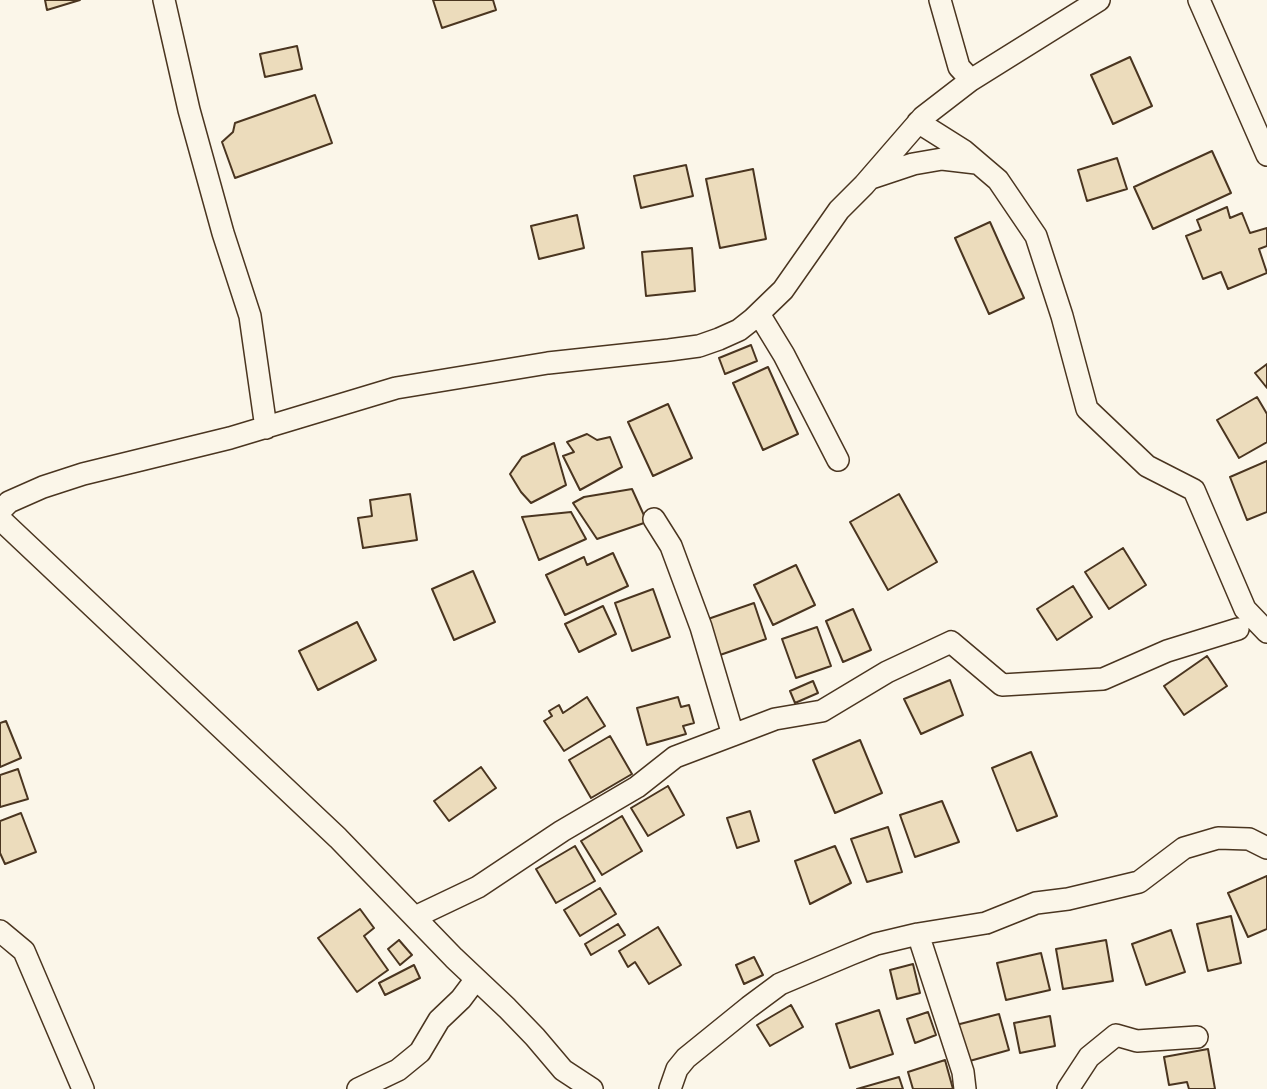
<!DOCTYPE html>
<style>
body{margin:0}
canvas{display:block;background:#fbf6e9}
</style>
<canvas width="1267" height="1089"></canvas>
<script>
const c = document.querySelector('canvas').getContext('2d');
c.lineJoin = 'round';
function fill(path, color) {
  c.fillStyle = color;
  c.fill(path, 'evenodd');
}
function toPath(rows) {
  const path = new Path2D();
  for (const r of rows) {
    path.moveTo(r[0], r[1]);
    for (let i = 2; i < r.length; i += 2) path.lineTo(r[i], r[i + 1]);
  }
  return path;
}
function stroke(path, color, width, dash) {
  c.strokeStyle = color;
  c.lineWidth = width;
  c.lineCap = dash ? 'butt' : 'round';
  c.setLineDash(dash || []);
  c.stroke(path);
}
const building = toPath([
 [45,0,80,0,47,10,45,0],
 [433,0,493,0,496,10,442,28,433,0],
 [297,46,302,69,265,77,260,54,297,46],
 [1130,57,1152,106,1113,124,1091,75,1130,57],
 [315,95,332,143,235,178,222,142,233,132,235,123,315,95],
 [1212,151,1231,193,1153,229,1134,187,1212,151],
 [1117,158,1127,189,1087,201,1078,170,1117,158],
 [686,165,693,196,641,208,634,176,686,165],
 [753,169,766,239,720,248,706,179,753,169],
 [1227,207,1230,218,1242,213,1250,233,1267,228,1267,246,1259,249,1267,273,1228,289,1221,272,1203,279,1186,236,1201,230,1197,220,1227,207],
 [577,215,584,248,539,259,531,226,577,215],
 [990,222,1024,298,989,314,955,238,990,222],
 [692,248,695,291,646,296,642,252,692,248],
 [751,345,757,361,725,374,719,358,751,345],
 [1267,364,1267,388,1255,373,1267,364],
 [768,367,798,434,763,450,733,383,768,367],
 [1257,397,1267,414,1267,442,1239,458,1217,420,1257,397],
 [668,404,692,458,653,476,628,422,668,404],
 [587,434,597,440,610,437,622,467,580,490,563,456,574,452,567,442,587,434],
 [554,443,566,485,531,503,521,492,510,474,522,457,554,443],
 [1267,461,1267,512,1247,520,1230,477,1267,461],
 [632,489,647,522,597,539,573,503,584,497,632,489],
 [410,494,417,540,363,548,358,518,372,516,370,500,410,494],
 [899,494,937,562,888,590,850,522,899,494],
 [571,512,586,539,539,560,522,517,571,512],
 [1123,548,1146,585,1109,609,1085,572,1123,548],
 [613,553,628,586,565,615,546,575,584,557,587,565,613,553],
 [796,565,815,605,773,625,754,585,796,565],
 [473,571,495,622,454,640,432,589,473,571],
 [1073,586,1092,617,1057,640,1037,609,1073,586],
 [653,589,670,637,632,651,615,603,653,589],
 [754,603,766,639,720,655,708,619,754,603],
 [603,606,616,634,579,652,565,624,603,606],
 [853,609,871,650,843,662,826,621,853,609],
 [357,622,376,660,318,690,299,651,357,622],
 [817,627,831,666,796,678,782,639,817,627],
 [1207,656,1227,686,1184,715,1164,686,1207,656],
 [950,680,963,715,921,734,904,699,950,680],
 [813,681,818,693,795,703,790,691,813,681],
 [587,697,605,726,564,751,544,721,552,716,549,711,559,705,563,713,587,697],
 [678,697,681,707,689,705,694,723,683,726,686,734,647,745,637,708,678,697],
 [6,721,21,758,0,767,0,723,6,721],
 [610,736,632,774,591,798,569,760,610,736],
 [860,740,882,793,835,813,813,760,860,740],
 [1031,752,1057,816,1017,831,992,768,1031,752],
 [481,767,496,788,449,821,434,801,481,767],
 [18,769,28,799,0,807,0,775,18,769],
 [668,786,684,815,648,836,631,808,668,786],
 [942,801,959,842,915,857,900,815,942,801],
 [750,811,759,841,737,848,727,818,750,811],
 [21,813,36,852,5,864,0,853,0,821,21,813],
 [622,816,642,851,602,875,581,841,622,816],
 [888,827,902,872,867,882,851,839,888,827],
 [575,846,595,881,556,903,536,869,575,846],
 [835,846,851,883,810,904,795,861,835,846],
 [1267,876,1267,929,1248,937,1228,893,1267,876],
 [600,888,616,914,580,936,564,910,600,888],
 [360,909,374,928,364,936,388,970,357,992,318,938,360,909],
 [1231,916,1241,963,1208,971,1197,924,1231,916],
 [618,924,625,935,591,955,585,944,618,924],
 [658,927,681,965,649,984,635,962,628,967,619,951,658,927],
 [1171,930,1185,972,1146,985,1132,944,1171,930],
 [399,940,412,955,400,965,388,949,399,940],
 [1106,940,1113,981,1063,989,1056,949,1106,940],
 [1041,953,1050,990,1006,1000,997,963,1041,953],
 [754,957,763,975,744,984,736,965,754,957],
 [913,964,920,993,897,999,890,970,913,964],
 [414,965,420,978,385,995,379,983,414,965],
 [791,1005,803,1027,770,1046,757,1025,791,1005],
 [879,1010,893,1054,850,1068,836,1024,879,1010],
 [928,1012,936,1035,915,1043,907,1019,928,1012],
 [999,1014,1009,1050,966,1062,956,1025,999,1014],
 [1050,1016,1055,1046,1020,1053,1014,1023,1050,1016],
 [1208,1049,1215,1089,1189,1089,1187,1082,1169,1085,1164,1057,1208,1049],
 [945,1060,953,1089,913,1089,908,1072,945,1060],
 [899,1077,903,1089,857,1089,899,1077]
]);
fill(building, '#ecdcbc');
stroke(building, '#4a3520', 2);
const street = toPath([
 [164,0,189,110,223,233,250,316,266,428],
 [940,0,959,67,971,80],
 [1199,0,1267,155],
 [918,122,964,151,998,180,1036,236,1062,316,1087,409,1147,466,1194,490,1245,609,1267,632],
 [871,178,913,164,942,159,976,163],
 [759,314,784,355,838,460],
 [0,511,9,502,43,487,83,474,230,438,396,388,548,363,669,350,699,346,719,339,739,330,753,319,783,290,839,210,864,185,923,117,971,80,1099,0],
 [0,519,338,838,454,958,507,1008,535,1037,563,1070,592,1089],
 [654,519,671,546,701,627,733,735,775,719,822,711,887,672,951,642,1002,685,1103,679,1167,651,1238,629],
 [415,917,478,887,562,831,637,787,675,757,733,735],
 [0,931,24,951,83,1089],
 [918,934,963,1072,965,1089],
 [358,1089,398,1070,420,1052,439,1020,461,999,476,979],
 [670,1089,677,1069,686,1058,749,1007,780,984,851,954,876,944,918,934,986,923,1036,903,1068,899,1139,882,1184,848,1218,838,1249,839,1267,848],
 [1068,1089,1089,1057,1116,1035,1137,1041,1197,1037]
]);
stroke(street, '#4a3520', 24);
stroke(street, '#fbf6e9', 21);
</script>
